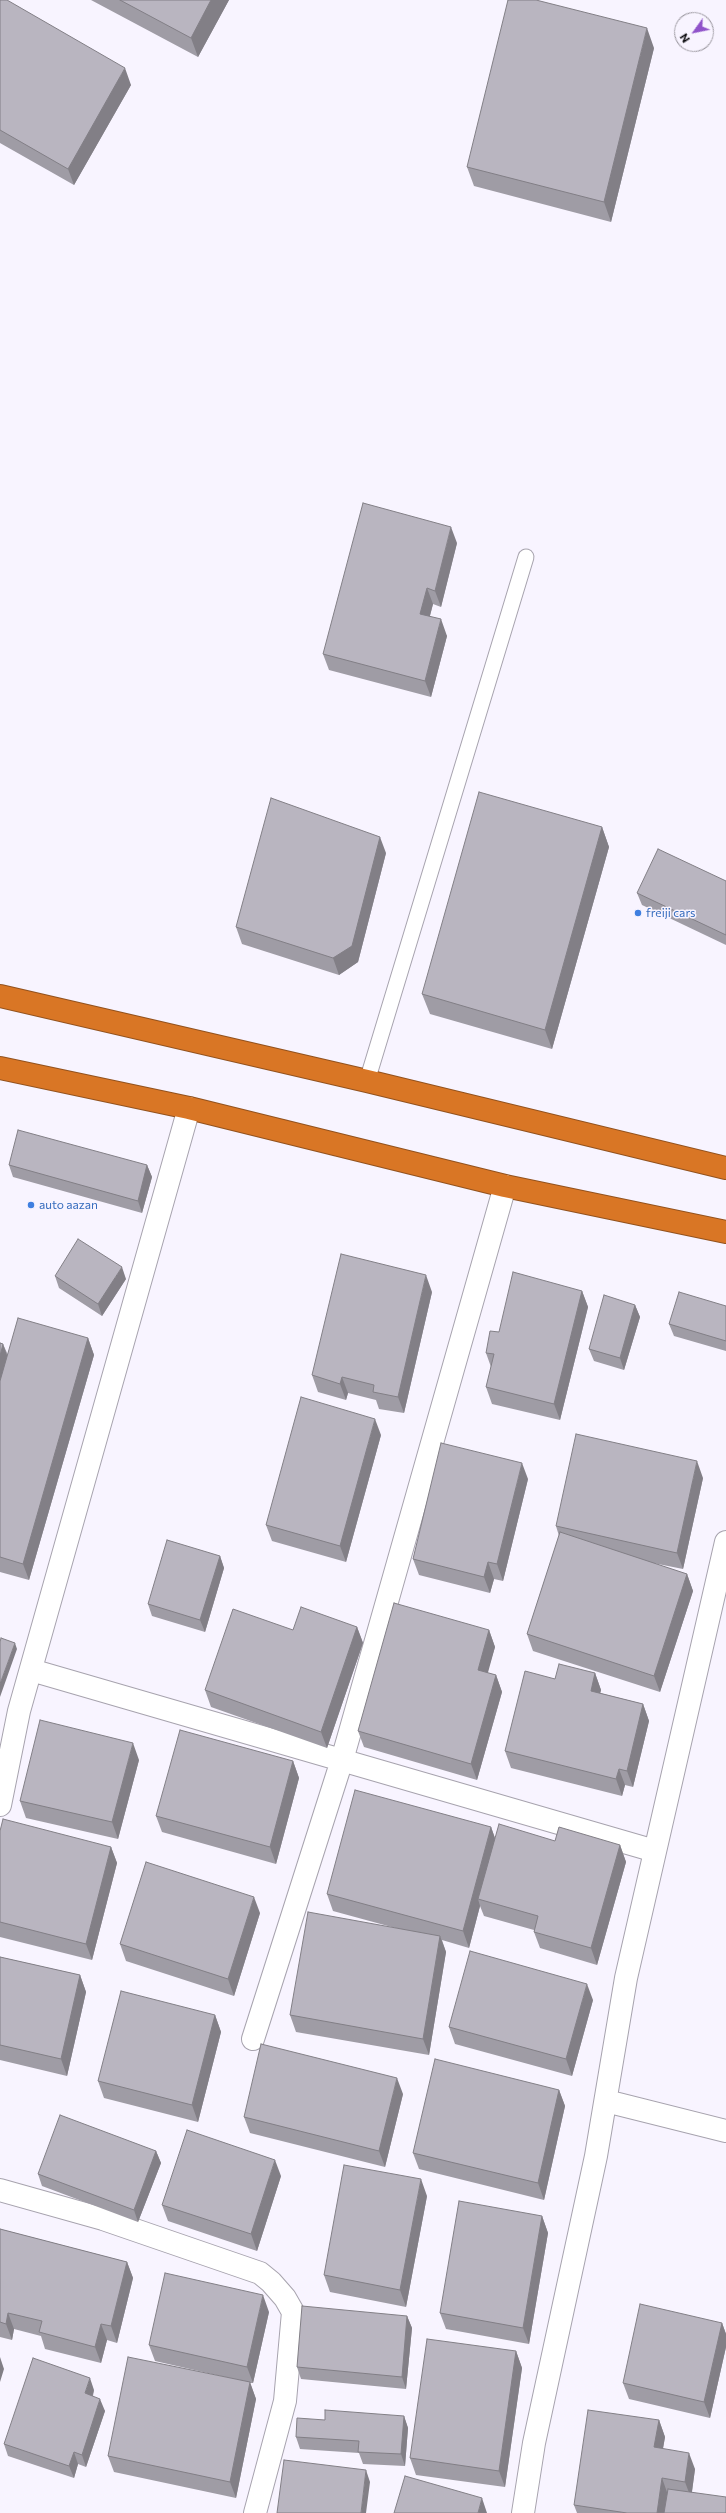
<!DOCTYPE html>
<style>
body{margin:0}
#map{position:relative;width:726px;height:2513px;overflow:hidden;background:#f8f4ff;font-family:Commissioner,sans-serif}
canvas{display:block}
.north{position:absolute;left:674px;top:12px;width:40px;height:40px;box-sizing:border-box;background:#f8f4ff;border:1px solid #9b98a0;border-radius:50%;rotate:237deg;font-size:11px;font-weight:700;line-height:16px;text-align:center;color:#0f0e12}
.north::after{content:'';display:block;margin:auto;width:14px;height:18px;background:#9053ca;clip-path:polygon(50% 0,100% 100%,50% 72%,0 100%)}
</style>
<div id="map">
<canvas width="726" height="2513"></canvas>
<div class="north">N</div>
</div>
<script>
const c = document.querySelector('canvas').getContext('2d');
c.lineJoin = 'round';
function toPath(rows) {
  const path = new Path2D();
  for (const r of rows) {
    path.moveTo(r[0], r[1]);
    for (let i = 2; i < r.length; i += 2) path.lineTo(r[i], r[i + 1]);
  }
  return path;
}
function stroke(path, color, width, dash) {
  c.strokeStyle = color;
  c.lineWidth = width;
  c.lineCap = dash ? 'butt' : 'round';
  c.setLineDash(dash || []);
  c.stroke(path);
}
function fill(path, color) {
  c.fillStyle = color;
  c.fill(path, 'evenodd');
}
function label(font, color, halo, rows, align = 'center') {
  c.font = font + ' Commissioner,sans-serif';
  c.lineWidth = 3;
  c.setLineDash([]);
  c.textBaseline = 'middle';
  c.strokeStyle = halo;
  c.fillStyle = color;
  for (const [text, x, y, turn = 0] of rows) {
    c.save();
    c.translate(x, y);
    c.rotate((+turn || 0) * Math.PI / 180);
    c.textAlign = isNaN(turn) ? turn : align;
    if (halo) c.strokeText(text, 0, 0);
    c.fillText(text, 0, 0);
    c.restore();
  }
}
const lane = toPath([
 [367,1081,526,557]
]);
const street = toPath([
 [31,1670,655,1851],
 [0,1805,19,1711,189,1108],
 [253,2039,342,1760,505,1186],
 [606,2101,726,2131],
 [0,2190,103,2219,260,2273,271,2282,285,2298,293,2312,285,2401,255,2513],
 [523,2513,534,2443,596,2156,626,1978,726,1542]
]);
const highway = toPath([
 [0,996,367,1081,726,1168],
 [0,1068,189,1108,505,1186,726,1232]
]);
stroke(lane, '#a7a3ae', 17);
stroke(street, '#a7a3ae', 24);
stroke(highway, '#92521e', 24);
stroke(lane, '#fff', 15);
stroke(street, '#fff', 22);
stroke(highway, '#d97625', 22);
fill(toPath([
 [0,0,131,85,74,185,0,143],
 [91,0,229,0,198,57],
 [654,48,611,222,474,186,467,167],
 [457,543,441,607,433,604,430,616,447,636,431,697,329,670,323,654],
 [602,827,609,847,552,1049,430,1014,422,994],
 [386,853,358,962,339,975,242,944,236,927],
 [726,881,726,945,642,905,637,893],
 [9,1165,147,1165,152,1177,142,1213,13,1177],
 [55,1276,126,1279,102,1316,59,1288],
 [582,1291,588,1307,560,1420,492,1404,486,1387,491,1367,486,1353],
 [432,1292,404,1413,379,1409,376,1400,348,1393,346,1400,318,1392,312,1375],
 [635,1305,640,1317,624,1370,594,1361,589,1349],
 [726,1306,726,1351,674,1336,669,1324],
 [88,1338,94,1355,29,1580,0,1572,0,1343,3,1344,8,1355],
 [381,1435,346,1562,272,1541,266,1525],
 [703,1478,683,1569,653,1563,687,1574,693,1591,660,1692,533,1651,527,1634,559,1536,556,1526],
 [528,1479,503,1581,494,1579,490,1593,419,1575,413,1559],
 [220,1556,224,1568,205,1632,152,1616,148,1604],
 [357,1627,363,1643,327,1748,211,1707,205,1690,293,1630],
 [489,1630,495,1647,487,1673,496,1675,502,1692,477,1780,364,1747,358,1731],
 [595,1673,601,1690,600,1693,643,1704,649,1721,633,1787,625,1785,622,1796,511,1768,505,1751,555,1679],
 [139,1760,118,1839,26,1818,20,1801],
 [293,1761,299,1778,276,1864,162,1832,156,1816],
 [491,1827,495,1838,555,1841,620,1845,626,1862,597,1965,540,1948,534,1932,534,1930,484,1916,480,1906,469,1948,442,1940,446,1952,429,2055,296,2032,290,2015,399,1929,333,1911,327,1894],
 [0,1831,111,1847,117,1863,92,1960,0,1937],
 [260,1913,234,1996,126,1961,120,1944],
 [0,1957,80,1975,86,1992,67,2076,0,2060],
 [593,2000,572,2076,455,2044,449,2027],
 [215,2015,221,2032,198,2122,104,2098,98,2081],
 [559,2090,565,2106,544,2200,419,2169,413,2153],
 [403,2094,385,2167,250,2133,244,2117],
 [156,2151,161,2163,138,2222,42,2186,38,2174],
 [281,2176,257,2251,168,2221,162,2205],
 [427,2196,406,2307,330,2292,324,2275],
 [542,2216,548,2233,529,2344,446,2329,440,2313],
 [0,2229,127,2262,133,2278,117,2343,107,2340,101,2363,45,2349,41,2336,14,2329,12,2340,0,2337],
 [269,2312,253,2383,250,2383,256,2399,236,2498,114,2472,108,2456,238,2380,155,2361,149,2345],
 [407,2316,412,2328,406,2389,301,2379,297,2367],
 [722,2323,726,2334,726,2347,710,2418,629,2399,623,2383],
 [516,2351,522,2368,505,2487,416,2475,410,2458],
 [94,2390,93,2396,105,2411,86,2467,78,2464,74,2478,8,2456,4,2444],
 [404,2416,408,2428,405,2466,363,2464,359,2453,300,2449,296,2437,325,2420],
 [659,2420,665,2437,663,2449,695,2469,692,2492,726,2513,577,2513,574,2505]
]), '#9f9ca5');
fill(toPath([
 [211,0,229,0,198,57,191,38],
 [647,28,654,48,611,222,604,202],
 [125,68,131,85,74,185,68,169],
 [451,527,457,543,441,607,435,591],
 [427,588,433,604,426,630,420,614],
 [441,619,447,636,431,697,425,681],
 [602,827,609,847,552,1049,545,1030],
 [380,837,386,853,358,962,339,975,333,958],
 [147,1165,152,1177,142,1213,138,1201],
 [122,1267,126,1279,102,1316,98,1304],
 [426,1275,432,1292,404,1413,398,1397],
 [582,1291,588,1307,560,1420,554,1404],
 [635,1305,640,1317,624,1370,620,1358],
 [88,1338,94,1355,29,1580,23,1564],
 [3,1344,9,1361,0,1393,0,1356],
 [342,1377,348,1393,346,1400,340,1384],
 [375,1419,381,1435,346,1562,340,1546],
 [697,1461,703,1478,683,1569,677,1553],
 [522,1463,528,1479,503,1581,497,1564],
 [220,1556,224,1568,205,1632,200,1620],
 [488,1562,494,1579,490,1593,484,1577],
 [687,1574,693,1591,660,1692,654,1676],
 [357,1627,363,1643,327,1748,321,1732],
 [489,1630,495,1647,484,1687,478,1670],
 [15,1643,17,1649,0,1697,0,1684],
 [595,1673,601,1690,597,1707,591,1691],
 [496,1675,502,1692,477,1780,471,1764],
 [643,1704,649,1721,633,1787,627,1771],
 [133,1743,139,1760,118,1839,112,1822],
 [293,1761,299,1778,276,1864,270,1847],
 [619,1769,625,1785,622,1796,616,1779],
 [491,1827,497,1844,478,1899,480,1906,469,1948,463,1931],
 [620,1845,626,1862,597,1965,591,1948],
 [111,1847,117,1863,92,1960,86,1944],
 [254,1897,260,1913,234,1996,228,1979],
 [440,1936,446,1952,429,2055,423,2039],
 [80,1975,86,1992,67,2076,61,2059],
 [587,1984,593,2000,572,2076,566,2059],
 [215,2015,221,2032,198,2122,192,2105],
 [397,2078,403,2094,385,2167,379,2151],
 [559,2090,565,2106,544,2200,538,2183],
 [156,2151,161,2163,138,2222,134,2210],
 [275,2160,281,2176,257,2251,251,2234],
 [421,2179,427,2196,406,2307,400,2290],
 [542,2216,548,2233,529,2344,523,2328],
 [127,2262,133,2278,117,2343,111,2326],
 [263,2295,269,2312,253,2383,247,2367],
 [8,2313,14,2329,12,2340,6,2324],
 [407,2316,412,2328,406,2389,402,2377],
 [722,2323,726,2334,726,2347,710,2418,704,2402],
 [101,2324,107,2340,101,2363,95,2347],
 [516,2351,522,2368,505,2487,499,2471],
 [0,2357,4,2369,0,2382],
 [90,2378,94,2390,90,2405,85,2393],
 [250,2382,256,2399,236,2498,230,2482],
 [100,2399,105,2411,86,2467,82,2455],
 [404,2416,408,2428,405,2466,401,2454],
 [659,2420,665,2437,660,2464,654,2447],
 [74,2452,78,2464,74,2478,69,2466],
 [689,2453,695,2469,691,2498,685,2482],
 [366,2470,370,2482,366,2513,361,2513],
 [662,2478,668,2495,665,2513,657,2513],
 [482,2498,487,2513,478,2513]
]), '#827f86');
const building = toPath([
 [0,0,7,0,125,68,68,169,0,130,0,0],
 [120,0,211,0,191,38,120,0],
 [508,0,536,0,647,28,604,202,467,167,508,0],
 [363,503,451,527,435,591,427,588,420,614,441,619,425,681,323,654,363,503],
 [479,792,602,827,545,1030,422,994,479,792],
 [271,798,380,837,352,946,333,958,236,927,271,798],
 [658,849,726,881,726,935,637,893,658,849],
 [18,1130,147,1165,138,1201,9,1165,18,1130],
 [78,1239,122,1267,98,1304,55,1276,78,1239],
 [341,1254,426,1275,398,1397,373,1392,374,1385,342,1377,340,1384,312,1375,341,1254],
 [513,1272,582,1291,554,1404,486,1387,494,1354,486,1353,490,1331,499,1332,513,1272],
 [679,1292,726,1306,726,1341,669,1324,679,1292],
 [604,1295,635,1305,620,1358,589,1349,604,1295],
 [18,1318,88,1338,23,1564,0,1557,0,1381,18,1318],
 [0,1343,3,1344,0,1356,0,1343],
 [301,1397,375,1419,340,1546,266,1525,301,1397],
 [576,1434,697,1461,677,1553,556,1526,576,1434],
 [441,1443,522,1463,497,1564,488,1562,484,1577,413,1559,441,1443],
 [560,1532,687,1574,654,1676,527,1634,560,1532],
 [167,1540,220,1556,200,1620,148,1604,167,1540],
 [394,1603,489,1630,478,1670,496,1675,471,1764,358,1731,394,1603],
 [301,1607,357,1627,321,1732,205,1690,233,1609,293,1630,301,1607],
 [1,1638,15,1643,0,1684,0,1642,1,1638],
 [559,1664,595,1673,591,1691,643,1704,627,1771,619,1769,616,1779,505,1751,525,1671,555,1679,559,1664],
 [40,1720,133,1743,112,1822,20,1801,40,1720],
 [180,1730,293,1761,270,1847,156,1816,180,1730],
 [355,1790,491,1827,463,1931,327,1894,355,1790],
 [3,1819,111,1847,86,1944,0,1922,0,1831,3,1819],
 [499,1824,555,1841,559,1827,620,1845,591,1948,534,1932,538,1916,478,1899,499,1824],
 [146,1862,254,1897,228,1979,120,1944,146,1862],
 [308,1912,440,1936,423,2039,290,2015,308,1912],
 [470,1951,587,1984,566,2059,449,2027,470,1951],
 [0,1957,80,1975,61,2059,0,2045,0,1957],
 [121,1991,215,2015,192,2105,98,2081,121,1991],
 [261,2044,397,2078,379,2151,244,2117,261,2044],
 [435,2059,559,2090,538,2183,413,2153,435,2059],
 [60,2115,156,2151,134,2210,38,2174,60,2115],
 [187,2130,275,2160,251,2234,162,2205,187,2130],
 [344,2165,421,2179,400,2290,324,2275,344,2165],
 [459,2201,542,2216,523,2328,440,2313,459,2201],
 [0,2229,127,2262,111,2326,101,2324,95,2347,39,2332,42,2321,8,2313,6,2324,0,2322,0,2229],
 [165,2273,263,2295,247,2367,149,2345,165,2273],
 [640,2304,722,2323,704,2402,623,2383,640,2304],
 [302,2306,407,2316,402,2377,297,2367,302,2306],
 [427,2339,516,2351,499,2471,410,2458,427,2339],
 [128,2357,250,2382,230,2482,108,2456,128,2357],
 [33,2358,90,2378,85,2393,100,2399,82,2455,74,2452,69,2466,4,2444,33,2358],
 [325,2410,404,2416,401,2454,358,2452,359,2441,296,2437,297,2418,325,2420,325,2410],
 [588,2410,659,2420,654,2447,689,2453,685,2482,662,2478,657,2513,627,2513,574,2505,588,2410],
 [284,2460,366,2470,361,2513,277,2513,284,2460],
 [405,2476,482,2498,478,2513,394,2513,405,2476],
 [668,2489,726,2497,726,2513,664,2513,668,2489]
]);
fill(building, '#b9b5c0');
stroke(building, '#827f86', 1);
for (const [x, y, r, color] of [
 [638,913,4,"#3f7fe0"],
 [31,1205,4,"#3f7fe0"]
]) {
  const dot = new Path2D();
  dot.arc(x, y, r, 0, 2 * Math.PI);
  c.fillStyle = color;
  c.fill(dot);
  stroke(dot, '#f8f4ff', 1.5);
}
label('12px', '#366cbe', '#f8f4ff', [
 ["freiji cars",646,913],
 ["auto aazan",39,1205]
], 'left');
</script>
